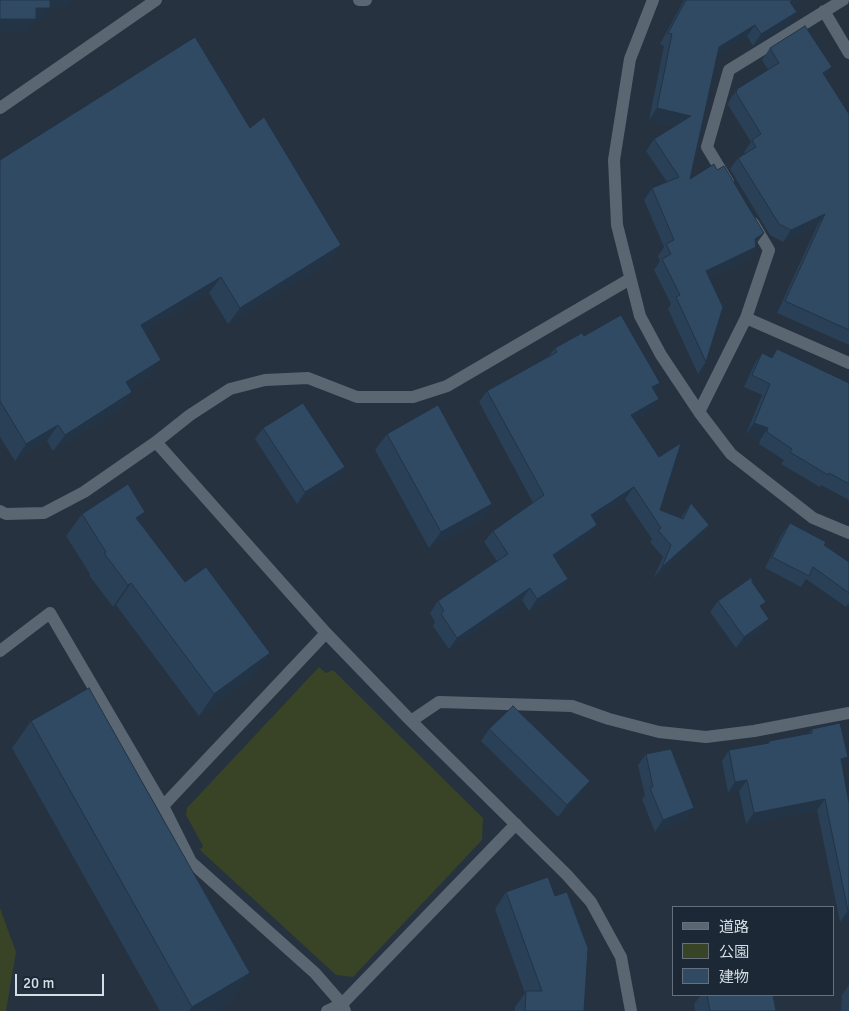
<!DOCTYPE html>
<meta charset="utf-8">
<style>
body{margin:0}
#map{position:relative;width:849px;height:1011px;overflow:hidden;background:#263240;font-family:Signika,"Noto Sans JP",sans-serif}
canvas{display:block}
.legend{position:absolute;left:672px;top:906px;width:162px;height:90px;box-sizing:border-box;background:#1c2835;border:1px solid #66707c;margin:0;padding:6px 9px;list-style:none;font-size:15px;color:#d5dde6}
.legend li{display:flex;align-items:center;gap:10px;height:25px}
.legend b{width:25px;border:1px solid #66707c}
.scale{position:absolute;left:15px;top:974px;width:89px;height:22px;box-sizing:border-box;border:2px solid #d5dde6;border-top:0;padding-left:6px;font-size:15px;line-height:18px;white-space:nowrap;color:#d5dde6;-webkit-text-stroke:4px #1c2835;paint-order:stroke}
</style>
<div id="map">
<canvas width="849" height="1011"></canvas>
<ul class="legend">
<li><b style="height:6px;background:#5a6672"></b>道路</li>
<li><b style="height:14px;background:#394326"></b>公園</li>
<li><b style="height:14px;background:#304a64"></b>建物</li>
</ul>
<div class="scale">20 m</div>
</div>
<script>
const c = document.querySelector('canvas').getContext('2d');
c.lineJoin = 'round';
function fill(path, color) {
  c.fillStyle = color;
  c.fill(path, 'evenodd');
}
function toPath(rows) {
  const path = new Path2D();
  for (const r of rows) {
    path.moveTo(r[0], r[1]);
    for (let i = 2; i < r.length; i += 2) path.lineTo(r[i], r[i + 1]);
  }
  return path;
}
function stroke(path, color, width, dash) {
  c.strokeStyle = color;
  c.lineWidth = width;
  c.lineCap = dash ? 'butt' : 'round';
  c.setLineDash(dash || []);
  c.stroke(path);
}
fill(toPath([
 [319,667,326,673,333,670,483,818,482,840,353,977,336,975,200,850,203,846,186,815,187,808],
 [0,908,16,952,6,1011,0,1011]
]), '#394326');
stroke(toPath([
 [359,0,366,0],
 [653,0,630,59,614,160,617,225,640,316,661,355,699,412,731,454,813,518,849,533],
 [824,11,849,53],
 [0,108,156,0],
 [728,182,707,147,729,70,843,0],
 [746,318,849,363],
 [699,412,746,318,769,250,753,223],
 [156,442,326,633,411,721,567,875,591,902,621,957,631,1011],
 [0,511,6,514,44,513,84,492,156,442,190,415,230,389,265,380,308,378,357,397,413,397,447,386,630,279],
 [0,651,50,613,163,806,191,862,315,973,342,1004,345,1011],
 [411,721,439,702,572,706,609,719,659,732,706,737,754,731,849,713],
 [163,806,326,633],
 [327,1011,342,1004,516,824]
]), '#5a6672', 12);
fill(toPath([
 [684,0,803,0,793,6,789,24,753,46,747,36,717,55,690,179,717,170,764,233,755,245,756,247,748,259,709,277,706,362,698,374,668,309,671,304,654,270,660,261,658,256,664,247,644,200,652,188,667,182,646,151,654,139,676,126,649,120,664,46,660,44],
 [770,48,825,76,849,114,849,345,777,313,817,226,783,242,770,235,730,169,738,158,745,154,744,152,751,142,728,105,729,101,737,89,768,70,762,60],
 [250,128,341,245,329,262,228,324,209,293,145,332,150,376,130,389,132,392,121,409,53,451,47,441,15,461,0,437,0,160],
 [584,336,660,383,654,391,659,399,650,411,635,420,660,510,681,518,691,503,709,525,701,537,653,579,663,557,650,542,652,539,625,499,594,519,589,536,555,559,568,579,560,591,529,611,522,600,449,649,433,626,435,622,430,613,438,601,497,561,484,542,493,531,533,503,479,402,487,391,548,357,555,348],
 [777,349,849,383,849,500,821,485,820,487,781,464,784,460,759,444,760,440,746,434,762,395,744,387,754,365,762,353,771,358],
 [263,428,345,467,337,479,297,504,255,439],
 [387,434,492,504,480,521,429,548,375,450],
 [82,514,139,521,254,675,199,716,116,605,113,607,89,575,90,574,66,536],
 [790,523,849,562,849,604,848,604,846,607,806,579,801,587,765,568,782,534],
 [752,582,762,608,761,630,736,648,710,612,718,601],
 [31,721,232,1001,213,1011,160,1011,12,748],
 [489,729,582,792,558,817,481,741],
 [812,729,842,766,849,803,849,920,840,922,817,810,746,824,739,791,728,793,722,761,729,750,767,744,769,741,808,734],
 [646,754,686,820,655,832,642,799,645,796,638,765],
 [506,892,584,1011,515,1011,515,1007,525,993,495,909],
 [849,985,849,1011,841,1011,842,995],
 [701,995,773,995,776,1011,695,1011,694,1004]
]), '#294056');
fill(toPath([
 [46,0,74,0,69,7,41,7],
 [793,0,803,0,782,13,790,2],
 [36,8,50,8,41,21,35,21,27,32,0,32,0,19],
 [797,12,789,24,753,46,761,34],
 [755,25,747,36,711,59,719,47],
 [832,67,824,79,823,73],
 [657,108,691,116,683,127,649,120],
 [825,214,817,226,783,242,791,230],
 [764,233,756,244,747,250,755,239],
 [341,245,329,262,228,324,240,308],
 [756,247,748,259,698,282,706,271],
 [221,277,209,293,129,342,141,325],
 [161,360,150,376,114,399,126,382],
 [660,383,652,395,652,387],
 [132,392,121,409,53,451,65,435],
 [659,399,650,411,623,427,631,415],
 [754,423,768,428,760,440,746,434],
 [58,425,47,441,15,461,26,444],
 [345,467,337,479,297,504,305,492],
 [634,487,625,499,583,527,591,515],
 [492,504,480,521,429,548,441,532],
 [145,512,130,534,136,518],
 [597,525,589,536,544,567,553,555],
 [709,525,701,537,653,579,662,567],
 [568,579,560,591,529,611,537,599],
 [131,583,116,605,113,607,128,585],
 [530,588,522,600,449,649,457,638],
 [769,619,761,630,736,648,744,637],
 [270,653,254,675,199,716,214,694],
 [848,757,840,768,841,759],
 [747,780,739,791,728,793,735,782],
 [590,781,582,792,558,817,567,805],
 [825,799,817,810,746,824,754,813],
 [694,808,686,820,655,832,663,820],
 [849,910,849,920,840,922,848,911],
 [250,973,232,1001,213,1011,189,1011,192,1007]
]), '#223446');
const building = toPath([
 [0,0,50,0,50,8,36,8,36,19,0,19,0,0],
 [686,0,793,0,790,2,797,12,761,34,755,25,719,47,690,179,714,164,717,170,724,166,764,233,755,239,756,247,706,271,723,307,706,362,676,297,680,295,662,259,671,254,666,244,674,240,652,188,679,177,654,139,691,116,657,108,672,34,668,33,686,0],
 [805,26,832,67,823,73,849,114,849,330,785,301,825,214,791,230,779,224,738,158,756,147,752,140,761,134,736,93,737,89,779,63,770,48,805,26],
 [195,37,250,128,264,117,341,245,240,308,221,277,141,325,161,360,126,382,132,392,65,435,58,425,26,444,0,401,0,160,195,37],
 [621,315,660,383,652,387,659,399,631,415,659,457,681,443,660,510,683,519,691,503,709,525,662,567,671,545,658,530,661,528,634,487,591,515,597,525,553,555,568,579,537,599,530,588,457,638,441,614,444,611,438,601,508,554,493,531,544,495,487,391,557,352,555,348,582,333,584,336,621,315],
 [777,349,849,383,849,484,829,473,828,475,790,452,792,449,767,432,768,428,754,423,770,384,752,375,762,353,772,358,777,349],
 [303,403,345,467,305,492,263,428,303,403],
 [438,405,492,504,441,532,387,434,438,405],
 [128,484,145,512,136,518,185,582,206,567,270,653,214,694,131,583,128,585,104,553,106,552,82,514,128,484],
 [790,523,826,542,824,545,849,562,849,593,813,567,809,576,772,557,790,523],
 [752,577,752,582,766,602,760,606,769,619,744,637,718,601,752,577],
 [89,688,250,973,192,1007,31,721,89,688],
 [513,706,590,781,567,805,489,729,513,706],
 [840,723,848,757,841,759,849,803,849,910,848,911,825,799,754,813,747,780,735,782,729,750,769,743,769,741,812,733,812,729,840,723],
 [671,749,694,808,663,820,650,788,653,787,646,754,671,749],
 [548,877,555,896,567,892,588,948,584,1011,525,1011,526,991,542,991,506,892,548,877],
 [707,995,773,995,776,1011,710,1011,707,995]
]);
fill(building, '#304a64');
stroke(building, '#223446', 1);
</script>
